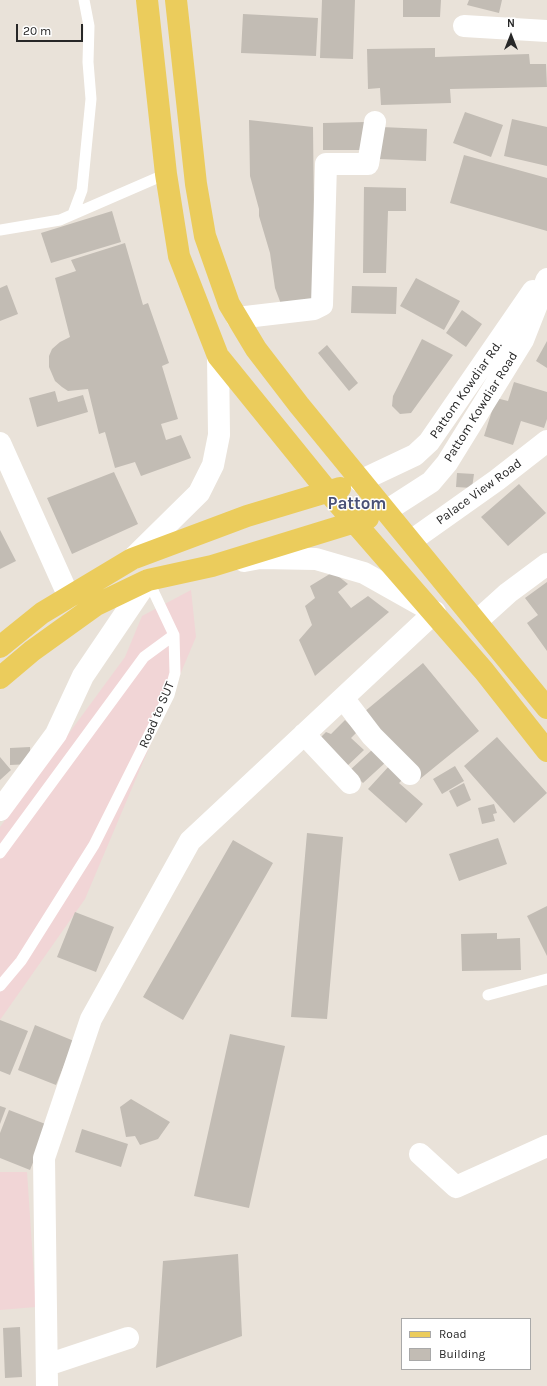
<!DOCTYPE html>
<style>
body{margin:0}
#map{position:relative;width:547px;height:1386px;overflow:hidden;background:#e9e2d9;font-family:Karla,sans-serif}
canvas{display:block}
.legend{position:absolute;left:401px;top:1318px;width:130px;height:52px;box-sizing:border-box;background:#fff;border:1px solid #a9a9a9;margin:0;padding:5px 7px;list-style:none;font-size:12px;color:#272727}
.legend li{display:flex;align-items:center;gap:8px;height:20px}
.legend b{width:20px;border:1px solid #a9a9a9}
.north{position:absolute;left:491px;top:16px;width:40px;height:40px;-webkit-text-stroke:3px #fff;paint-order:stroke;rotate:0deg;font-size:11px;font-weight:700;line-height:16px;text-align:center;color:#272727}
.north::after{content:'';display:block;margin:auto;width:14px;height:18px;background:#272727;clip-path:polygon(50% 0,100% 100%,50% 72%,0 100%)}
.scale{position:absolute;left:16px;top:24px;width:67px;height:18px;box-sizing:border-box;border:2px solid #272727;border-top:0;padding-left:5px;font-size:12px;line-height:14px;white-space:nowrap;color:#272727;-webkit-text-stroke:3px #fff;paint-order:stroke}
</style>
<div id="map">
<canvas width="547" height="1386"></canvas>
<ul class="legend">
<li><b style="height:5px;background:#ebcc5c"></b>Road</li>
<li><b style="height:11px;background:#c2bcb4"></b>Building</li>
</ul>
<div class="north">N</div>
<div class="scale">20 m</div>
</div>
<script>
const c = document.querySelector('canvas').getContext('2d');
c.lineJoin = 'round';
function fill(path, color) {
  c.fillStyle = color;
  c.fill(path, 'evenodd');
}
function toPath(rows) {
  const path = new Path2D();
  for (const r of rows) {
    path.moveTo(r[0], r[1]);
    for (let i = 2; i < r.length; i += 2) path.lineTo(r[i], r[i + 1]);
  }
  return path;
}
function stroke(path, color, width, dash) {
  c.strokeStyle = color;
  c.lineWidth = width;
  c.lineCap = dash ? 'butt' : 'round';
  c.setLineDash(dash || []);
  c.stroke(path);
}
function label(font, color, halo, rows, align = 'center') {
  c.font = font + ' Karla,sans-serif';
  c.lineWidth = 3;
  c.setLineDash([]);
  c.textBaseline = 'middle';
  c.strokeStyle = halo;
  c.fillStyle = color;
  for (const [text, x, y, turn = 0] of rows) {
    c.save();
    c.translate(x, y);
    c.rotate((+turn || 0) * Math.PI / 180);
    c.textAlign = isNaN(turn) ? turn : align;
    if (halo) c.strokeText(text, 0, 0);
    c.fillText(text, 0, 0);
    c.restore();
  }
}
fill(toPath([
 [191,590,196,637,85,899,0,1020,0,827,125,657,142,616],
 [0,1172,27,1172,36,1307,0,1310]
]), '#f1d5d6');
fill(toPath([
 [322,0,355,0,353,59,320,58],
 [403,0,441,0,440,17,403,17],
 [469,0,502,0,499,13,467,5],
 [243,14,318,18,316,56,241,53],
 [435,48,435,57,529,54,530,64,546,64,547,87,450,89,451,103,381,105,380,88,368,89,367,49],
 [465,112,503,125,491,157,453,143],
 [512,119,547,127,547,166,504,156],
 [249,120,313,127,315,304,281,304,275,288,270,253,259,216,259,209,250,176],
 [366,122,366,150,323,150,323,123],
 [381,127,427,129,426,161,379,159],
 [464,155,547,178,547,231,450,203],
 [364,187,406,188,406,211,388,211,386,273,363,273],
 [112,211,121,242,51,263,41,233],
 [125,243,143,305,148,303,169,363,162,366,178,419,161,424,166,440,181,435,191,458,141,476,135,462,115,468,105,432,99,434,88,389,68,391,62,387,55,381,49,367,49,356,52,349,60,342,70,337,55,278,76,271,71,260],
 [416,278,460,301,444,330,400,306],
 [7,285,18,314,0,321,0,288],
 [352,286,397,287,396,314,351,313],
 [462,310,482,324,466,347,446,333],
 [422,339,453,355,411,413,400,414,392,406,393,396],
 [547,341,547,368,536,361],
 [327,345,358,383,349,391,318,353],
 [514,382,547,392,547,419,544,428,521,421,513,445,484,436,496,398,508,401],
 [55,391,58,402,83,395,88,412,37,427,29,398],
 [114,472,138,524,72,554,47,498],
 [457,473,474,474,472,488,456,487],
 [519,484,546,513,508,546,481,517],
 [0,530,16,561,0,569],
 [333,572,348,584,338,592,351,608,368,596,389,612,315,676,299,640,312,625,305,606,315,598,310,586],
 [547,582,547,651,527,623,538,615,525,598],
 [423,663,479,731,420,779,364,712],
 [345,720,357,732,351,738,364,750,345,768,318,740,326,732,331,734],
 [497,737,547,793,514,823,464,766],
 [30,747,31,764,10,765,10,748],
 [373,749,386,762,363,783,350,770],
 [0,757,11,770,0,780],
 [390,765,404,778,399,783,423,804,406,823,368,789],
 [455,766,464,781,442,794,433,779],
 [464,783,471,800,457,807,449,791],
 [494,804,497,813,493,814,495,821,482,824,478,808],
 [307,833,343,837,327,1019,291,1017],
 [498,838,507,864,459,881,449,854],
 [233,840,273,863,183,1020,143,997],
 [547,906,547,956,527,916],
 [75,912,114,927,96,972,57,957],
 [497,933,497,939,520,938,521,970,462,971,461,934],
 [0,1020,28,1031,10,1075,0,1071],
 [35,1025,74,1041,56,1085,18,1070],
 [230,1034,285,1046,249,1208,194,1196],
 [131,1099,170,1122,158,1139,140,1145,135,1136,126,1137,120,1107],
 [0,1106,6,1108,0,1124],
 [9,1110,48,1125,30,1170,0,1158,0,1133],
 [82,1129,128,1144,121,1167,75,1152],
 [238,1254,242,1336,156,1368,163,1261],
 [20,1327,22,1377,5,1378,3,1328]
]), '#c2bcb4');
stroke(toPath([
 [73,214,82,190,91,99,88,62,89,26,84,0],
 [0,230,60,220,166,174],
 [0,853,144,657,174,635],
 [0,986,21,961,94,845,169,695,175,673,174,635,148,580],
 [488,995,547,979]
]), '#fff', 11);
stroke(toPath([
 [464,26,547,31],
 [237,318,314,309,322,305,326,164,368,164,375,122],
 [0,443,69,597],
 [411,541,497,480,547,441],
 [477,621,508,593,547,564],
 [343,698,372,736,410,774],
 [304,734,350,783],
 [0,810,56,734,83,676,148,580],
 [420,1154,456,1187,547,1146],
 [47,1365,128,1338],
 [47,1386,44,1158,91,1019,190,841,435,612]
]), '#fff', 22);
stroke(toPath([
 [360,481,415,455,429,442,533,291],
 [386,511,431,482,447,463,523,340,547,279],
 [132,559,199,493,213,465,219,435,218,356],
 [244,561,260,558,316,559,364,573,428,609]
]), '#fff', 22);
stroke(toPath([
 [147,0,166,174,179,256,218,356,329,493,484,671,547,751],
 [176,0,196,184,205,236,229,304,256,349,299,405,547,708],
 [0,647,42,613,132,559,247,516,340,488],
 [0,678,32,651,96,605,148,580,212,566,368,518]
]), '#ebcc5c', 22);
label('13px', '#272727', '#fff', [
 ["Pattom Kowdiar Rd.",466,390,-55],
 ["Pattom Kowdiar Road",481,407,-58],
 ["Palace View Road",479,492,-36],
 ["Road to SUT",157,715,-67]
]);
label('bold 17px', '#4a5176', '#fff', [
 ["Pattom",357,504]
]);
</script>
